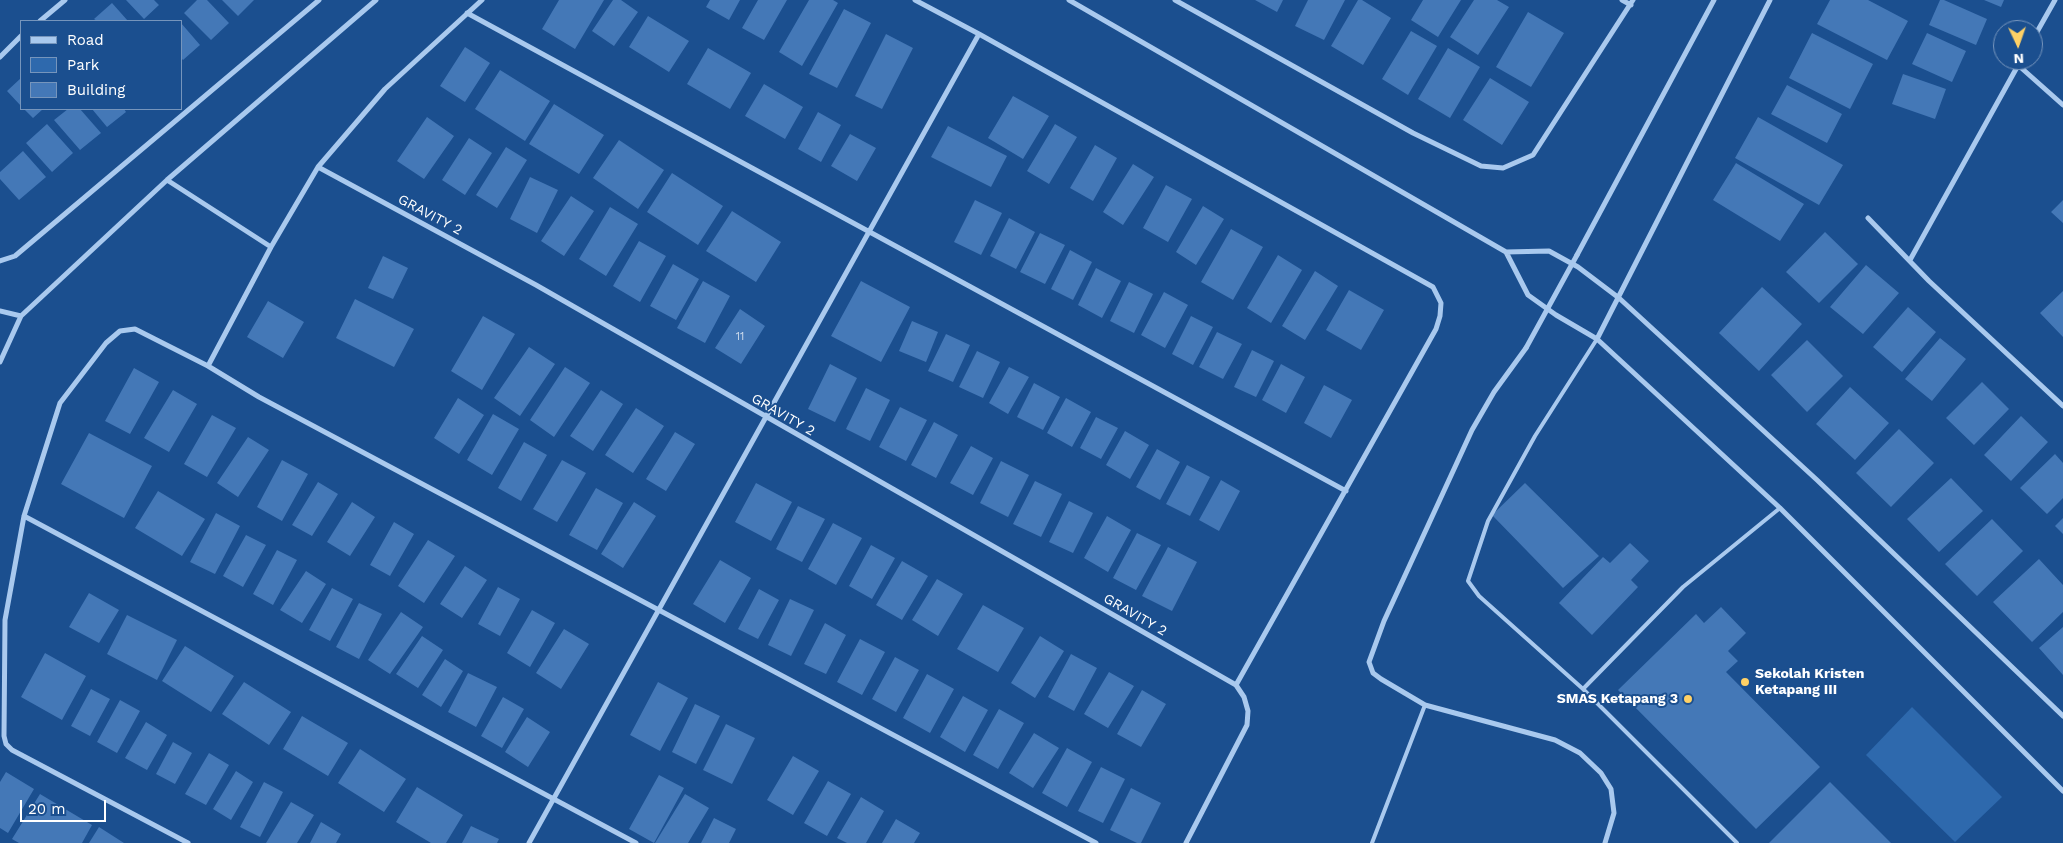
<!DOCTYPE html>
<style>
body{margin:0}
#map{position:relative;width:2063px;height:843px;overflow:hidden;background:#1b4f8f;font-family:"Work Sans",sans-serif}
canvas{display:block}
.legend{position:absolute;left:20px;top:20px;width:162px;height:90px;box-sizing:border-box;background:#1b4f8f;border:1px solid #7695bc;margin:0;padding:6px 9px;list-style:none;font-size:15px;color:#fff}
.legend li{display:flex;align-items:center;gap:10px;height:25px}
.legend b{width:25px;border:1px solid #7695bc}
.north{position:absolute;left:1993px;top:20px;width:50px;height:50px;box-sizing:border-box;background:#1b4f8f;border:1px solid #7695bc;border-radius:50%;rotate:177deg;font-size:14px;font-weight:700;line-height:20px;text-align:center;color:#fff}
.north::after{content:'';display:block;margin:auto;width:18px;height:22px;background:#ffd166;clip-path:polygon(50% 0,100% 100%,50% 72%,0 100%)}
.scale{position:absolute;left:20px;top:800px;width:86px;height:22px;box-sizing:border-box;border:2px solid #fff;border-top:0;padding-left:6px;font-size:15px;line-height:18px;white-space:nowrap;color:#fff;-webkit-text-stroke:4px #1b4f8f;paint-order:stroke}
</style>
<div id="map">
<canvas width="2063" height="843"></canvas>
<ul class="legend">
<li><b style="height:6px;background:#a9c9ee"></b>Road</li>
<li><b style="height:14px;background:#2e69ad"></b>Park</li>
<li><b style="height:14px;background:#4478b7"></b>Building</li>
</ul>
<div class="north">N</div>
<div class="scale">20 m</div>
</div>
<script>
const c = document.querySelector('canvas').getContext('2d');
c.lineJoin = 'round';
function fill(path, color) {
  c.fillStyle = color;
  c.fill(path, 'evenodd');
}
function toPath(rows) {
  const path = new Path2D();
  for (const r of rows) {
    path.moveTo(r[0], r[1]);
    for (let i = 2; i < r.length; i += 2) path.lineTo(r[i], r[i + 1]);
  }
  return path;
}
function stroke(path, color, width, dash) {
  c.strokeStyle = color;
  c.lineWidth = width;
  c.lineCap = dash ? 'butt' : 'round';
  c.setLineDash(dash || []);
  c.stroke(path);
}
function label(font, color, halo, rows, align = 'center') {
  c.font = font + ' "Work Sans",sans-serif';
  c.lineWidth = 4;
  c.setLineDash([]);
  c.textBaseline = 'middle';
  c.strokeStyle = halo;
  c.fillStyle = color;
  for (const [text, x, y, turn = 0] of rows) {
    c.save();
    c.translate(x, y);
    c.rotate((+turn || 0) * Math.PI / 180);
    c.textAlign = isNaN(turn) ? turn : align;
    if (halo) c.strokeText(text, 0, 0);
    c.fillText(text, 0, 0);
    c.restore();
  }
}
fill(toPath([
 [1912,707,2002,797,1955,842,1866,755]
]), '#2e69ad');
fill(toPath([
 [126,0,154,0,159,5,144,19],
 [197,0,207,0,229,23,211,40,184,13],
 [222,0,254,0,238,16],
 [559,0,604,0,575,49,542,29],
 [613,0,621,0,638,12,614,46,592,31],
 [710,0,740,0,729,20,706,7],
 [758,0,787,0,764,40,742,28],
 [809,0,833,0,838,3,802,66,779,52],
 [1255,0,1283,0,1277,12],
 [1308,0,1345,0,1324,40,1295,26],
 [1358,0,1362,0,1391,18,1363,65,1331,46],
 [1423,0,1461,0,1438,37,1411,20],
 [1474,0,1497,0,1509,7,1478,55,1450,37],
 [1830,0,1868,0,1908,21,1887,60,1817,24],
 [1940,0,1944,0,1987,19,1976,45,1929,25],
 [1984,0,2004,0,2001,7],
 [112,3,128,21,97,21,94,19],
 [844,9,871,23,837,88,809,74],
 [1528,12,1564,33,1531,87,1496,67],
 [648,16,689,41,669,72,629,47],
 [181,23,200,45,183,60,181,58],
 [1411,31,1437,46,1408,95,1382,79],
 [1812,33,1873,64,1850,109,1789,78],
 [1927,33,1966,51,1952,82,1912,64],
 [886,34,913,48,882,109,855,96],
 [465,47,490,63,465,102,440,86],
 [708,48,751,73,730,109,687,84],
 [1448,48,1480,67,1450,118,1418,99],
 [500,70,550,101,525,141,475,109],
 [1903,74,1946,89,1935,119,1892,104],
 [21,78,21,106,7,91],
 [1490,78,1529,102,1502,145,1463,120],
 [764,84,803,107,785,139,745,116],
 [1787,85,1842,114,1827,143,1771,114],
 [1013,96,1049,116,1023,159,988,138],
 [554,104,604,135,579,174,529,144],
 [24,109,43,109,33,118],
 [68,109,80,109,101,133,80,150,54,120],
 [92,109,124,109,126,112,107,127],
 [818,112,841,125,821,162,798,149],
 [427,117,454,136,424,179,397,161],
 [1758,117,1843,165,1819,205,1735,158],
 [47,124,73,153,52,172,26,143],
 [1055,124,1077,137,1049,184,1027,171],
 [948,126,1007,156,991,187,931,157],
 [850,134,876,148,857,181,831,166],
 [469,138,492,153,465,195,442,180],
 [619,140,664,170,638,209,593,178],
 [1095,145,1117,158,1093,201,1070,188],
 [506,147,527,160,497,208,476,195],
 [23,151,46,177,19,200,0,179,0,172],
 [1736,163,1804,204,1780,241,1713,200],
 [1133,164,1154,177,1123,225,1103,212],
 [672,173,723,206,698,245,647,212],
 [530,177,558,190,537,233,510,219],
 [1166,185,1192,199,1168,242,1143,228],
 [571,196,594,211,564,256,541,241],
 [975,200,1002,213,981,255,954,242],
 [2063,200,2063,223,2051,212],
 [1203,206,1224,219,1196,265,1176,252],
 [610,207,638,224,606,276,579,259],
 [732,211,781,242,756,282,706,251],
 [1009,218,1035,232,1016,269,990,256],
 [1231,229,1263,247,1233,300,1201,282],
 [1825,232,1858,264,1819,303,1786,272],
 [1040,233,1065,245,1045,284,1020,272],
 [639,241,666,256,640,302,613,286],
 [1070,250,1092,262,1073,300,1051,289],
 [1278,255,1302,270,1271,323,1247,308],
 [383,256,408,268,393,299,368,288],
 [673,264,699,279,676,320,650,306],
 [1866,265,1899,293,1863,334,1830,307],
 [1096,268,1121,281,1102,318,1078,305],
 [1315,271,1338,286,1305,340,1282,326],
 [703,281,730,296,705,343,677,328],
 [861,281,910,307,881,362,831,336],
 [1129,282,1153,294,1134,333,1110,321],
 [1762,287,1802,324,1759,371,1719,333],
 [1349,290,1384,310,1361,350,1326,330],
 [2063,291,2063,337,2040,313],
 [1164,292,1188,305,1165,348,1141,335],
 [355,299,414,329,394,367,336,338],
 [268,301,304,322,283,358,247,337],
 [1908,307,1936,332,1902,372,1873,347],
 [740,309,765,326,741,364,715,348],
 [483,316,515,334,482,390,451,371],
 [1191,316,1213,327,1193,365,1172,354],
 [912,321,938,332,926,362,899,351],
 [1217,332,1242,344,1223,379,1199,367],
 [946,334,970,345,953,382,928,371],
 [1940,338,1966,359,1932,401,1905,379],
 [1807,340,1843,376,1807,412,1771,375],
 [529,347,555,364,520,416,494,398],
 [1252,350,1274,361,1256,397,1234,387],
 [977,351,1000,362,983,398,959,387],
 [830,364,857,378,835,422,808,409],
 [1281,364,1305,377,1286,413,1262,400],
 [565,367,590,383,554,437,530,420],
 [1009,367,1029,377,1008,414,989,403],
 [134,368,159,382,130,434,105,421],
 [1982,382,2009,409,1974,445,1946,418],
 [1034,383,1060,397,1043,430,1017,417],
 [1324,385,1352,400,1331,438,1304,423],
 [1850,387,1889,423,1855,460,1816,424],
 [866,388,890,400,870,441,846,429],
 [173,390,197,404,169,452,144,438],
 [601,390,623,404,593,451,570,436],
 [458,398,484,415,459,454,434,438],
 [1066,398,1091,412,1072,447,1047,433],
 [900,407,927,420,906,461,879,447],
 [636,408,664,426,633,473,605,455],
 [493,414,519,429,492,475,467,460],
 [212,415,236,428,207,477,184,464],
 [2021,416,2048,442,2011,481,1984,455],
 [1096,417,1118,428,1101,459,1080,448],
 [934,422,958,435,936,478,911,465],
 [1899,429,1934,463,1891,507,1856,473],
 [1125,431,1149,445,1130,479,1106,465],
 [675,432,695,444,666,491,646,479],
 [89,433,152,466,124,518,61,484],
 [248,437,269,450,238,497,217,483],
 [524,442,547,455,521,501,498,488],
 [971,446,993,458,973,495,950,483],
 [1157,449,1180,462,1160,500,1136,487],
 [2055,454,2063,463,2063,498,2047,514,2020,488],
 [282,460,308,474,282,521,257,507],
 [562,460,586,473,557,522,533,509],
 [1001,461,1029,475,1008,517,980,503],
 [1187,465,1210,477,1190,516,1166,504],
 [1951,478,1983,511,1939,552,1907,519],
 [1221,480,1240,491,1219,531,1199,520],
 [1035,481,1062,494,1041,537,1013,524],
 [318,482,338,494,312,536,292,525],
 [756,483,792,502,771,541,735,522],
 [1525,483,1599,556,1563,588,1492,515],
 [596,488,623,503,597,550,569,535],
 [158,491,205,519,182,556,135,528],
 [1069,501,1093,513,1073,553,1049,542],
 [352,502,375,517,350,556,327,542],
 [634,502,656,516,623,568,601,554],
 [798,506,825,519,802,562,776,549],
 [216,513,240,526,215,574,190,562],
 [1107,516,1131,530,1108,572,1084,558],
 [2063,518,2063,534,2055,526],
 [1992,519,2023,551,1977,596,1945,564],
 [394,522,414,534,390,576,370,565],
 [833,523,862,538,836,585,808,569],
 [1137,533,1161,545,1136,590,1113,578],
 [246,535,266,545,243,587,223,576],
 [428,540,455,556,424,603,398,586],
 [1630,543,1649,561,1631,580,1638,587,1592,635,1559,603,1603,557,1610,563],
 [871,545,895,558,872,599,849,586],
 [1168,547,1197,562,1172,611,1142,596],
 [277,550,297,560,273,605,253,594],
 [2039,559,2063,585,2063,612,2032,642,1993,602],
 [720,560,751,578,725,623,693,604],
 [902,561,928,576,902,620,876,605],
 [465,566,487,580,462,618,440,604],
 [306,571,326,584,302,623,280,610],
 [937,579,963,594,938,636,912,620],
 [498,587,520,599,500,636,478,624],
 [332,588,353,599,330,641,309,630],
 [759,589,779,600,758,639,738,629],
 [89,593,119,610,99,643,69,627],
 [790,599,814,610,791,656,768,645],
 [359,603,382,614,359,659,336,647],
 [983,605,1024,628,998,672,957,649],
 [1721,607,1746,633,1728,651,1738,661,1726,672,1820,767,1756,829,1618,690,1696,614,1704,623],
 [532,610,555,623,530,667,507,653],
 [401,612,423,627,390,674,368,660],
 [127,615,177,640,157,680,107,654],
 [825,623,846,635,826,674,804,664],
 [2063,627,2063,675,2039,648],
 [564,629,589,644,561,689,536,673],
 [422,636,443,650,418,688,396,674],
 [1040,636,1064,651,1035,698,1011,683],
 [860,639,885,652,862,695,837,682],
 [185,646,234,676,211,712,162,681],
 [45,653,86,676,62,720,21,697],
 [1071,654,1097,668,1074,711,1048,697],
 [895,657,919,670,896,712,872,699],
 [445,659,463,671,441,707,422,695],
 [1109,672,1134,686,1108,728,1084,714],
 [468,673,497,687,476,727,448,712],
 [927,674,954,689,930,733,903,718],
 [244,682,291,712,269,745,222,714],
 [658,682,688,698,660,751,630,735],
 [91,689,110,699,90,736,71,726],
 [1142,690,1166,704,1141,747,1117,734],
 [963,696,988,710,965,752,940,737],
 [503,697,524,709,502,748,481,736],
 [120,700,140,711,117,753,97,742],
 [695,704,720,716,696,764,672,752],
 [999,709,1024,723,998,769,973,755],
 [302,716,348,743,328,776,283,749],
 [527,717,550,732,528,767,505,752],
 [146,722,167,735,147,770,125,758],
 [726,724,755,738,732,784,703,770],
 [1034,733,1059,748,1033,788,1009,773],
 [173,742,192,753,175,784,156,774],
 [1067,748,1092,762,1067,807,1042,793],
 [360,749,406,779,384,812,338,783],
 [209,753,229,765,206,805,185,794],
 [793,756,819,771,793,815,767,800],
 [1101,767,1125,779,1103,823,1078,811],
 [236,771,253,782,231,820,213,809],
 [6,772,34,789,8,833,0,828,0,782],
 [659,775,684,788,654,843,629,829],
 [828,781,851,794,827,836,804,823],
 [264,782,283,792,260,837,240,827],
 [1830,782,1891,843,1769,843],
 [417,787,463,815,446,843,431,843,396,822],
 [1131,788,1161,803,1141,843,1137,843,1110,830],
 [40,794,92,825,82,843,19,843,12,839],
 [685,794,709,808,688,843,655,843],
 [861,797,884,811,866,843,847,843,837,838],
 [291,802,314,815,297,843,266,843],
 [714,818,736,829,729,843,701,843],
 [896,819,920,833,914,843,882,843],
 [321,822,341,834,336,843,310,843],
 [471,826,499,839,497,843,462,843],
 [99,827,124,843,89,843]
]), '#4478b7');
stroke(toPath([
 [1597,339,1535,436,1488,521,1468,581,1479,596,1583,689,1737,843],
 [1583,689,1683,587,1780,508],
 [1372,843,1425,705]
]), '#a9c9ee', 4);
stroke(toPath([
 [915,0,979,34,1433,287,1441,303,1440,316,1436,329,1236,685,1244,697,1248,711,1247,725,1186,843],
 [1069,0,1506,252,1549,251,1578,267,1619,298,1817,480,2063,716],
 [1175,0,1413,133,1481,166,1503,168,1533,155,1633,0],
 [1622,0,1631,5],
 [467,13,1346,491],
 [40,21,65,0],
 [2033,39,2055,0],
 [0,57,21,36],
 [2018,65,2063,105],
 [318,167,536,285,1236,685],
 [167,180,271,247],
 [1868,218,1929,281,2063,406],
 [1506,252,1528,295,1556,315,1597,339,1780,508,2063,791],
 [1577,255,1714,0],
 [1910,260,2021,60],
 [0,261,15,256,319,0],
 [0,311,21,316],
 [1597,339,1770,0],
 [1526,348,1494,392,1472,430,1384,621,1369,662,1373,673,1381,679,1425,705,1555,740,1580,753,1601,773,1611,789,1614,813,1605,843],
 [0,362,21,316,167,180,376,0],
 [208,366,271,247,318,167,385,89,482,0],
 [24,516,636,843],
 [188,843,12,750,6,744,4,736,5,620,24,516,60,403,106,343,120,331,135,329,208,366,259,397,1096,843],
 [529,843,979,34]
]), '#a9c9ee', 5);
stroke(toPath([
 [1526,348,1577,255]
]), '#a9c9ee', 5);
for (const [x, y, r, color] of [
 [1745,682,5,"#ffd166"],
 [1688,699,5,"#ffd166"]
]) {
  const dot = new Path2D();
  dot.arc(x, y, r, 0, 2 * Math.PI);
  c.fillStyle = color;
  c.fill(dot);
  stroke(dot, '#1b4f8f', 2);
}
label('11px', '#d0dded', null, [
 ["11",740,337]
]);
label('14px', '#fff', '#1b4f8f', [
 ["GRAVITY 2",430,215,28],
 ["GRAVITY 2",783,415,30],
 ["GRAVITY 2",1135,615,30]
]);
label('bold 14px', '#fff', '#1b4f8f', [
 ["Sekolah Kristen",1755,674],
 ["Ketapang III",1755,690],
 ["SMAS Ketapang 3",1678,699,"right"]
], 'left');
</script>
